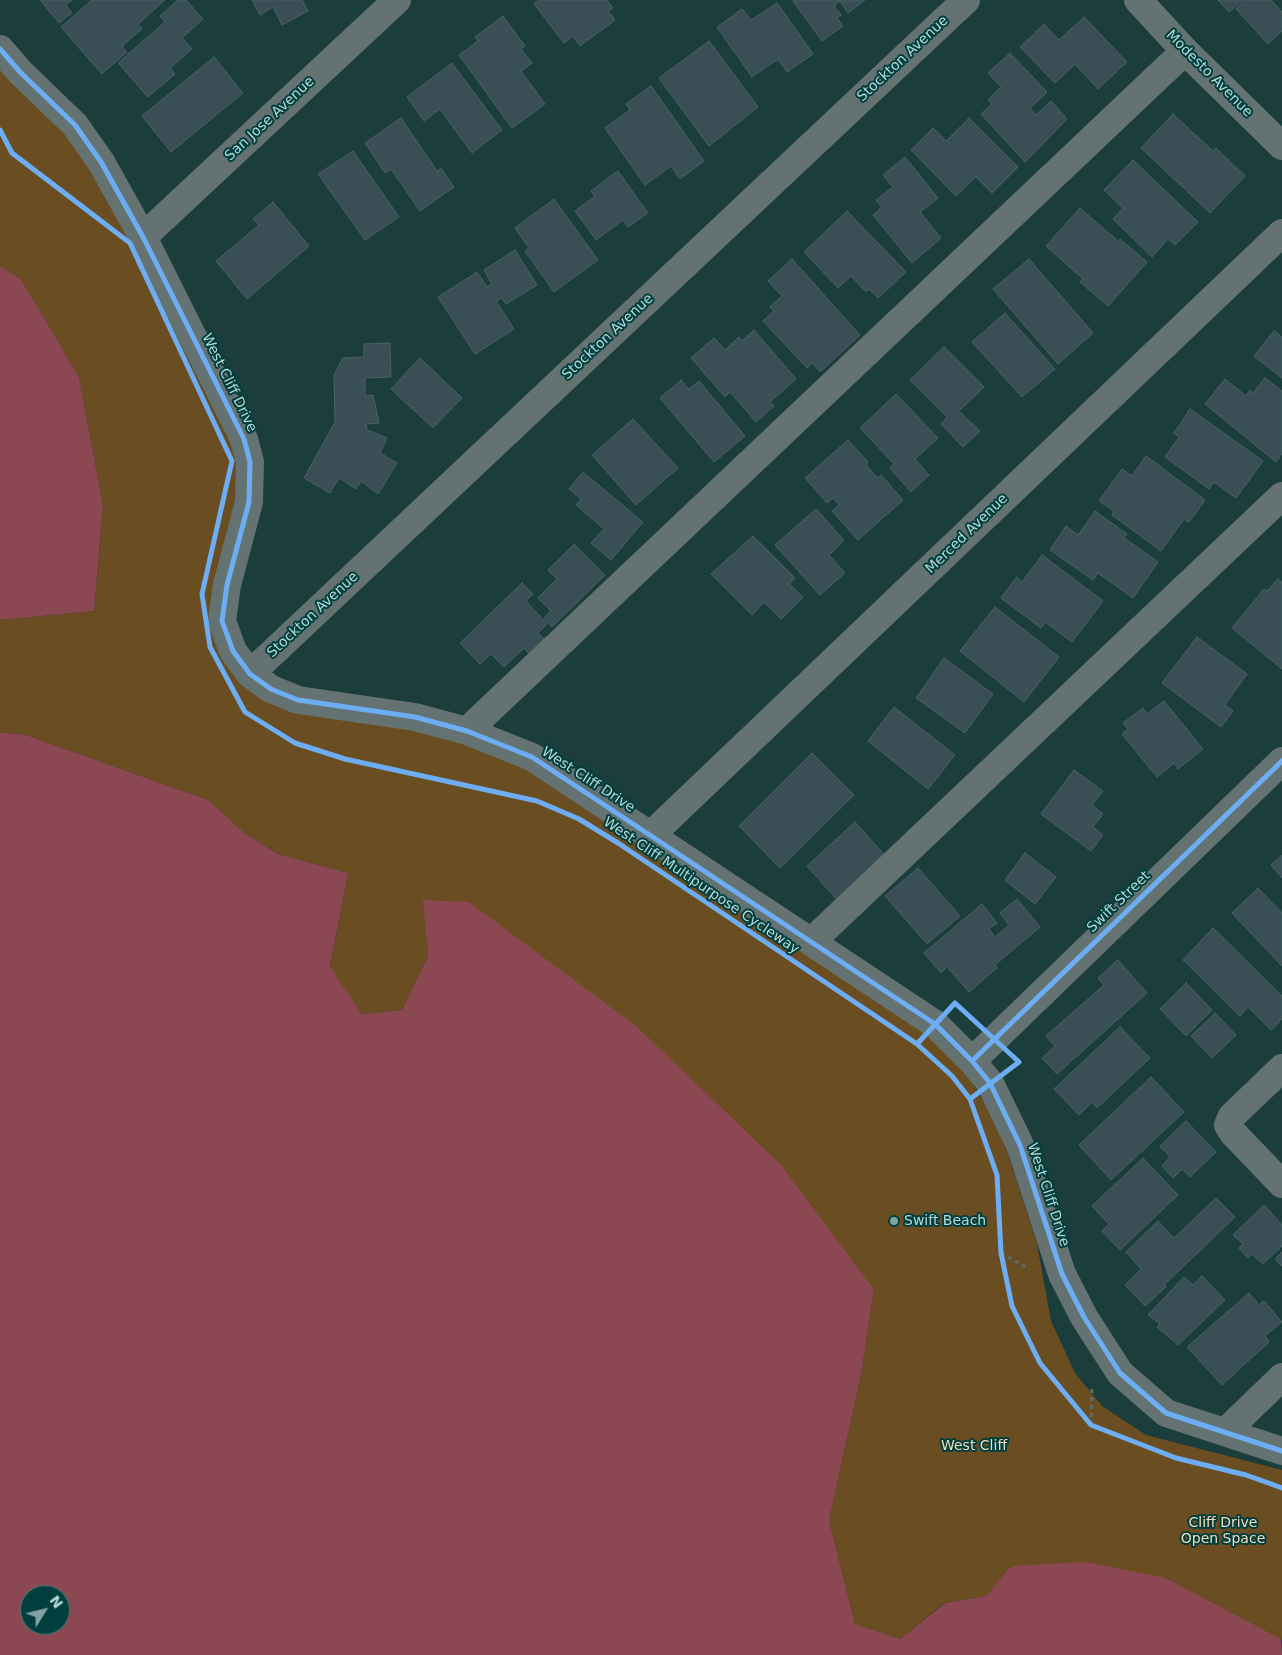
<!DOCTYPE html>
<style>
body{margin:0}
#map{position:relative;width:1282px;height:1655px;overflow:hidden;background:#1b3d3b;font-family:"DejaVu Sans",sans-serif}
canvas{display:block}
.north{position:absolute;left:20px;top:1585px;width:50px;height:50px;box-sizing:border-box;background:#003f3e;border:1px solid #497d7c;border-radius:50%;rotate:54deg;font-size:14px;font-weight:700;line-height:20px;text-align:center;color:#b7dad8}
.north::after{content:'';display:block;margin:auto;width:18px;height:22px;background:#80a3a1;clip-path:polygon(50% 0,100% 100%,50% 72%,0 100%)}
</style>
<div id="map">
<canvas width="1282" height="1655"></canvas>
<div class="north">N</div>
</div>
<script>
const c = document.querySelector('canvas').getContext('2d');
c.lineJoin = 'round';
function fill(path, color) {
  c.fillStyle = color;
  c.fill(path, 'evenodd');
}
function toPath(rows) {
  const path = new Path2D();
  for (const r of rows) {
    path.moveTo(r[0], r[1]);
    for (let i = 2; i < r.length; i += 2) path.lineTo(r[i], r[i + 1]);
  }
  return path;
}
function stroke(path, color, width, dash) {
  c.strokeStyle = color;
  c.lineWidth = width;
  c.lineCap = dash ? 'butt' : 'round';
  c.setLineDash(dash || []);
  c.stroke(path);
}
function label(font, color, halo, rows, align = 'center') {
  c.font = font + ' "DejaVu Sans",sans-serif';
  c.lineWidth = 4;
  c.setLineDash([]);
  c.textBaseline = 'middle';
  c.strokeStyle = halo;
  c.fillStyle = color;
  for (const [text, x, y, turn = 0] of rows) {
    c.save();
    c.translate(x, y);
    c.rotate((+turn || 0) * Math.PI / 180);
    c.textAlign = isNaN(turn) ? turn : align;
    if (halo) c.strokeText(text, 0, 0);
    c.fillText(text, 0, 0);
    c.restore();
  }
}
fill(toPath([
 [0,36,9,58,79,141,252,476,226,612,239,679,469,734,603,805,935,1036,969,1077,1000,1130,1037,1244,1051,1321,1075,1373,1102,1406,1146,1435,1282,1470,1282,1640,1166,1578,1008,1569,986,1596,944,1603,900,1639,855,1624,829,1520,861,1375,874,1290,424,900,428,956,402,1010,362,1014,330,968,348,873,278,854,246,834,208,800,26,735,0,732,0,620,94,611,103,505,79,377,21,279,0,266]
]), '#6a4e21');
fill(toPath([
 [0,266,21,279,79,377,103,505,94,611,0,620],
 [0,732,26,735,208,800,246,834,278,854,348,873,330,967,362,1014,402,1010,428,956,423,900,469,902,636,1026,781,1165,874,1290,861,1375,829,1520,855,1624,900,1639,945,1603,986,1596,1008,1569,1013,1566,1085,1562,1166,1578,1281,1639,1282,1655,0,1655],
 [30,1595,60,1595,60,1625,30,1625]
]), '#8c4852');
const building = toPath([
 [40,0,72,0,66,5,72,13,59,23,40,0],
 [92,0,165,0,138,24,142,29,122,46,127,52,102,74,61,27,92,0],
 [178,0,186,0,203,19,182,38,192,49,170,68,175,74,148,97,118,63,165,22,160,16,178,0],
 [252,0,302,0,308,11,282,25,273,7,260,15,252,0],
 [539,0,607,0,613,8,608,11,615,20,580,46,573,36,564,43,534,4,539,0],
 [795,0,865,0,848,13,840,1,834,6,841,15,837,18,843,26,822,41,793,1,795,0],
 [1218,0,1243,0,1229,12,1218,0],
 [1245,0,1271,0,1282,12,1282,31,1268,44,1236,9,1245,0],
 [777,3,813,54,787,72,778,59,752,77,717,27,742,9,751,20,777,3],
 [503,16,525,46,521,49,532,63,521,71,545,104,512,128,459,55,478,41,475,37,503,16],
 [1084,17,1127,62,1098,89,1075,64,1055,83,1020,47,1044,24,1059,40,1084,17],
 [709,41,758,107,709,146,659,78,709,41],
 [1010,53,1047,92,1030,108,1036,115,1051,101,1067,119,1025,162,981,114,992,104,988,100,1001,87,988,73,1010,53],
 [214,57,243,93,171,152,142,116,214,57],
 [452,63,502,130,472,153,440,109,424,121,407,97,452,63],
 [651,86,704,161,680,179,671,166,645,185,605,128,630,110,626,104,651,86],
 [1173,114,1213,151,1216,148,1245,176,1210,213,1141,148,1173,114],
 [401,118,437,171,441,168,454,187,420,211,391,169,385,173,365,143,401,118],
 [969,118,1018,167,992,193,976,177,956,196,911,150,933,128,946,141,969,118],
 [353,151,399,217,365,240,318,174,353,151],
 [905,157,938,198,920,212,941,238,912,263,873,215,882,207,876,200,893,187,883,175,905,157],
 [1133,160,1198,222,1175,245,1168,239,1152,257,1113,219,1123,208,1104,190,1133,160],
 [618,171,648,213,628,227,623,220,596,240,575,211,595,196,591,191,618,171],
 [554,199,598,260,554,292,525,251,529,248,515,228,554,199],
 [273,202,309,246,247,299,216,261,259,225,253,219,273,202],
 [1080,208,1118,241,1120,239,1147,262,1108,306,1080,282,1083,279,1046,246,1080,208],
 [847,211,906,272,878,298,869,289,866,292,851,276,838,288,804,252,847,211],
 [515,250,537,285,506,304,502,298,496,301,514,329,475,354,438,297,477,272,487,287,492,284,484,270,515,250],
 [792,259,860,335,820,372,812,363,807,368,763,321,774,311,770,307,782,296,768,281,792,259],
 [1029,259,1093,333,1058,364,993,289,1029,259],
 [1005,313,1055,369,1022,397,972,342,1005,313],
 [754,330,796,379,770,402,774,406,756,422,730,392,725,397,691,358,714,338,725,350,739,337,742,341,754,330],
 [1274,331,1282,337,1282,378,1254,356,1274,331],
 [390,343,391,377,365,378,365,396,373,395,379,423,366,424,367,430,387,438,380,453,397,463,378,494,361,481,356,489,339,478,330,493,304,478,335,422,334,375,343,358,364,357,364,344,390,343],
 [944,347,984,387,959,411,980,431,963,447,941,424,947,417,910,380,944,347],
 [420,358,462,398,433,428,391,389,420,358],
 [1265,378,1282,391,1282,454,1276,462,1205,404,1225,379,1246,396,1250,390,1253,393,1265,378],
 [681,380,689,389,699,381,745,436,714,462,660,398,681,380],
 [896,394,938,438,915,459,929,475,911,492,890,468,894,464,860,428,896,394],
 [1190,409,1263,461,1236,498,1214,482,1209,489,1165,457,1179,437,1174,433,1190,409],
 [633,419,678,468,636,505,592,455,633,419],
 [848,440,868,462,866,465,878,478,881,475,903,500,858,540,832,511,839,505,833,498,827,503,805,478,848,440],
 [1146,456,1205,500,1189,522,1184,519,1161,551,1112,515,1114,511,1099,501,1122,469,1132,476,1146,456],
 [583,472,643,522,611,560,591,543,604,529,576,505,581,499,569,489,583,472],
 [816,509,844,540,829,555,845,573,820,595,775,545,816,509],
 [1095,511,1127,534,1124,538,1158,562,1133,598,1098,573,1093,580,1050,550,1066,526,1078,535,1095,511],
 [753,536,795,578,789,584,803,597,781,619,764,602,752,615,711,574,753,536],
 [574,544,605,575,552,627,544,618,551,611,538,598,557,579,548,570,574,544],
 [1042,555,1103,601,1072,642,1045,622,1041,628,1001,598,1017,577,1022,582,1042,555],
 [1278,579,1282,582,1282,669,1232,628,1264,589,1267,591,1278,579],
 [522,583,533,594,526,601,547,624,538,633,547,642,532,657,524,648,504,667,491,654,480,664,460,643,522,583],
 [995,607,1059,657,1024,702,960,651,995,607],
 [1197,637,1247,674,1225,705,1233,711,1221,727,1162,683,1197,637],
 [944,658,993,694,965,733,916,698,944,658],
 [1164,701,1203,749,1178,769,1174,763,1157,777,1122,734,1128,729,1123,723,1143,708,1147,714,1164,701],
 [894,707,955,755,928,789,868,741,894,707],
 [812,753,854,795,780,868,739,826,812,753],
 [1074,770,1103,791,1092,805,1103,814,1093,827,1103,835,1091,851,1041,814,1074,770],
 [855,822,887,858,839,902,807,866,855,822],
 [1025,853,1056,877,1035,904,1005,880,1025,853],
 [1282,855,1282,878,1271,865,1282,855],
 [918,868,960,916,927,944,885,896,918,868],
 [1258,888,1282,913,1282,966,1232,913,1258,888],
 [1017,899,1040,927,995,965,997,968,969,992,947,967,941,973,924,953,982,904,997,923,989,929,995,937,1009,925,1000,913,1017,899],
 [1213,928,1282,996,1282,1019,1271,1030,1248,1007,1240,1016,1183,960,1213,928],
 [1118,960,1147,993,1057,1074,1042,1058,1055,1046,1046,1036,1104,985,1098,978,1118,960],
 [1186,983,1212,1010,1186,1036,1160,1009,1186,983],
 [1215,1013,1236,1035,1212,1058,1191,1036,1215,1013],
 [1120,1027,1150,1058,1097,1108,1092,1102,1079,1115,1054,1089,1120,1027],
 [1151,1077,1184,1112,1111,1180,1079,1145,1151,1077],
 [1186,1121,1216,1152,1190,1177,1182,1169,1173,1178,1162,1166,1170,1157,1160,1146,1186,1121],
 [1143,1158,1178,1195,1120,1250,1102,1231,1109,1224,1092,1206,1143,1158],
 [1216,1198,1235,1217,1164,1285,1166,1287,1145,1306,1125,1285,1141,1269,1126,1252,1158,1221,1174,1238,1216,1198],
 [1264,1205,1282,1225,1282,1246,1263,1264,1252,1254,1248,1258,1239,1248,1243,1244,1233,1235,1264,1205],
 [1282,1252,1282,1266,1275,1259,1282,1252],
 [1202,1276,1225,1300,1178,1345,1157,1327,1160,1324,1148,1315,1184,1277,1193,1285,1202,1276],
 [1249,1293,1259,1305,1264,1301,1282,1322,1265,1336,1269,1342,1222,1385,1187,1347,1249,1293]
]);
fill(building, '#394f55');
stroke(building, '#4b6168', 1);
stroke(toPath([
 [1001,1253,1029,1269],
 [1091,1425,1092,1386]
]), '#5c6d6c', 3, [4, 4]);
stroke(toPath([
 [1138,0,1185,51,1282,146],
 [0,49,20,72,75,125,101,162,143,237,244,439,250,462,249,502,227,585,222,621,233,651,250,674,271,689,298,700,415,717,467,731,532,757,935,1024,972,1061,990,1083,1020,1145,1062,1274,1084,1317,1120,1373,1166,1413,1282,1451],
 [143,237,397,0],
 [250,674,966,0],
 [467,731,1185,51],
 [652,834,1282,233],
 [811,942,1282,496],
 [972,1061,1282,761],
 [1282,1068,1232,1116,1228,1125,1233,1133,1282,1184],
 [1225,1432,1282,1377]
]), '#647371', 28);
stroke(toPath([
 [0,49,20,72,75,125,101,162,143,237,244,439,250,462,249,502,227,585,222,621,233,651,250,674,271,689,298,700,415,717,467,731,532,757,935,1024,972,1061,990,1083,1020,1145,1062,1274,1084,1317,1120,1373,1166,1413,1282,1451],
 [0,130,12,153,130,243,232,461,202,594,210,647,245,712,295,743,345,759,537,801,579,819,618,843,917,1044,952,1076,970,1099,997,1175,1001,1253,1012,1306,1040,1363,1091,1425,1176,1458,1246,1475,1282,1488],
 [917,1044,955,1003,1019,1062,970,1099],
 [972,1061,1282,761]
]), '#6dadf4', 5);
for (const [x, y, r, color] of [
 [894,1221,5,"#80a3a1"]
]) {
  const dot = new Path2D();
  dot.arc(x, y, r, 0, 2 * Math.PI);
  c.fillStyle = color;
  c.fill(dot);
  stroke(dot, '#003f3e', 2);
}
label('14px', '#b7dad8', '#003f3e', [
 ["Stockton Avenue",903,59,-43],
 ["Modesto Avenue",1209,74,45],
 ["San Jose Avenue",270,119,-43],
 ["Stockton Avenue",608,337,-43],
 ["West Cliff Drive",229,383,64],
 ["Merced Avenue",967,534,-44],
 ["Stockton Avenue",313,615,-43],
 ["West Cliff Drive",588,780,33],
 ["West Cliff Multipurpose Cycleway",701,886,34],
 ["Swift Street",1119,902,-44],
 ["West Cliff Drive",1048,1195,72]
]);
label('14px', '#b7dad8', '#003f3e', [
 ["Swift Beach",904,1221]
], 'left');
label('14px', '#f8dcba', '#003f3e', [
 ["West Cliff",974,1446],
 ["Cliff Drive",1223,1523],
 ["Open Space",1223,1539]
]);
</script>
